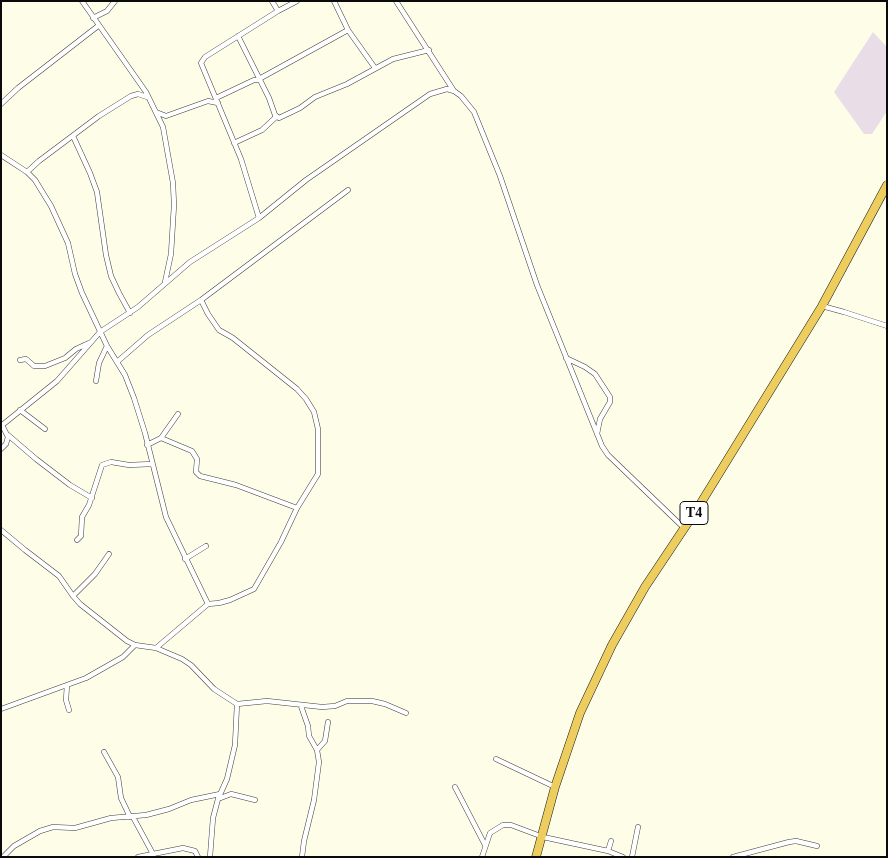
<!DOCTYPE html>
<style>
body{margin:0}
#map{position:relative;width:888px;height:858px;overflow:hidden;background:#fefde8;font-family:Georgia,serif}
canvas{display:block}
.frame{position:absolute;inset:0;border:2px solid #0a0a0a;pointer-events:none}
</style>
<div id="map">
<canvas width="888" height="858"></canvas>
<div class="frame"></div>
</div>
<script>
const c = document.querySelector('canvas').getContext('2d');
c.lineJoin = 'round';
function fill(path, color) {
  c.fillStyle = color;
  c.fill(path, 'evenodd');
}
function toPath(rows) {
  const path = new Path2D();
  for (const r of rows) {
    path.moveTo(r[0], r[1]);
    for (let i = 2; i < r.length; i += 2) path.lineTo(r[i], r[i + 1]);
  }
  return path;
}
function stroke(path, color, width, dash) {
  c.strokeStyle = color;
  c.lineWidth = width;
  c.lineCap = dash ? 'butt' : 'round';
  c.setLineDash(dash || []);
  c.stroke(path);
}
function label(font, color, halo, rows, align = 'center') {
  c.font = font + ' Georgia,serif';
  c.lineWidth = 5;
  c.setLineDash([]);
  c.textBaseline = 'middle';
  c.strokeStyle = halo;
  c.fillStyle = color;
  for (const [text, x, y, turn = 0] of rows) {
    c.save();
    c.translate(x, y);
    c.rotate((+turn || 0) * Math.PI / 180);
    c.textAlign = isNaN(turn) ? turn : align;
    if (halo) c.strokeText(text, 0, 0);
    c.fillText(text, 0, 0);
    c.restore();
  }
}
fill(toPath([
 [873,32,887,47,887,111,872,134,864,134,834,92]
]), '#e9dee8');
const minor = toPath([
 [82,1,146,92,163,127,173,183,174,205,171,254,165,282],
 [272,1,278,11],
 [334,1,348,30,375,68],
 [396,1,454,91],
 [93,18,107,11,115,1],
 [238,36,269,98,275,115,279,118,300,108,315,97,347,84,393,59,429,50],
 [259,79,348,30],
 [216,98,254,80,259,80],
 [1,104,18,88,98,26],
 [156,112,166,116,208,101,218,103],
 [73,136,90,173,97,192,106,255,111,276,119,293,130,313],
 [234,143,262,130,276,117],
 [1,155,27,172,35,180,51,206,68,243,75,274,82,293,107,346,125,375,134,398,145,433,166,517,208,604],
 [27,172,39,161,99,116,131,96,138,94,147,97],
 [259,218,241,159,201,63,205,57,278,11,297,1],
 [822,306,844,312,887,326],
 [566,358,585,367,595,374,610,397,610,402,600,419,597,434],
 [20,360,26,359,34,366,45,366,65,358,76,349,89,343],
 [117,362,148,335,201,300,348,190],
 [96,381,99,363,107,346],
 [20,410,45,429],
 [1,426,57,381,100,332,138,307,190,262,259,218,306,180,430,94,447,89,454,91,461,96,474,112,500,176,537,285,602,446,608,455,684,528],
 [8,435,36,459,70,485,92,498],
 [161,438,178,414],
 [147,445,161,438,192,451,197,459,196,472,200,476,236,485,297,508],
 [1,449,6,444,8,437,2,425],
 [1,530,25,550,59,576,73,596,80,604,127,641,135,645,156,648,208,604,219,603,230,600,254,589,281,542,297,508,318,474,318,429,314,412,306,399,297,389,233,338,219,330,208,314,201,300],
 [77,540,81,536,82,517,89,505,102,465,111,462,129,465,152,464],
 [185,559,206,546],
 [73,596,95,574,109,554],
 [156,648,182,659,191,665,214,689,237,704,267,701,322,707,335,706,347,701,372,701,385,704,406,713],
 [67,685,66,700,69,710],
 [301,706,308,726,309,736,317,750,319,762,314,800,304,841,302,857],
 [1,709,86,678,123,657,135,645],
 [317,750,325,741,328,722],
 [104,752,118,777,121,798,130,817],
 [496,759,555,787],
 [455,787,485,845],
 [218,799,231,794,255,800],
 [133,817,153,854],
 [608,851,611,841],
 [3,857,14,846,40,831,53,827,75,828,111,818,146,815,169,809,191,800,220,794],
 [138,857,183,848,195,851,198,857],
 [210,857,213,818,218,799,227,779,235,745,237,704],
 [482,857,490,833,503,825,511,825,543,837,608,851,623,857],
 [632,857,638,827],
 [733,857,789,842,796,841,817,846]
]);
const trunk = toPath([
 [536,857,555,787,580,713,612,645,645,587,699,506,822,306,887,185]
]);
stroke(minor, '#3d3d3d', 5.5);
stroke(trunk, '#1b1b1b', 9);
stroke(minor, '#fff', 4.5);
stroke(trunk, '#eecd5f', 8);
for (const [x, y, w] of [
 [694,513,28]
]) {
  const box = new Path2D();
  box.roundRect(x - w / 2, y - 11.5, w, 23, 4);
  c.fillStyle = '#fff';
  c.fill(box);
  stroke(box, '#0a0a0a', 1);
}
label('bold 14px', '#0a0a0a', null, [
 ["T4",694,513]
]);
</script>
